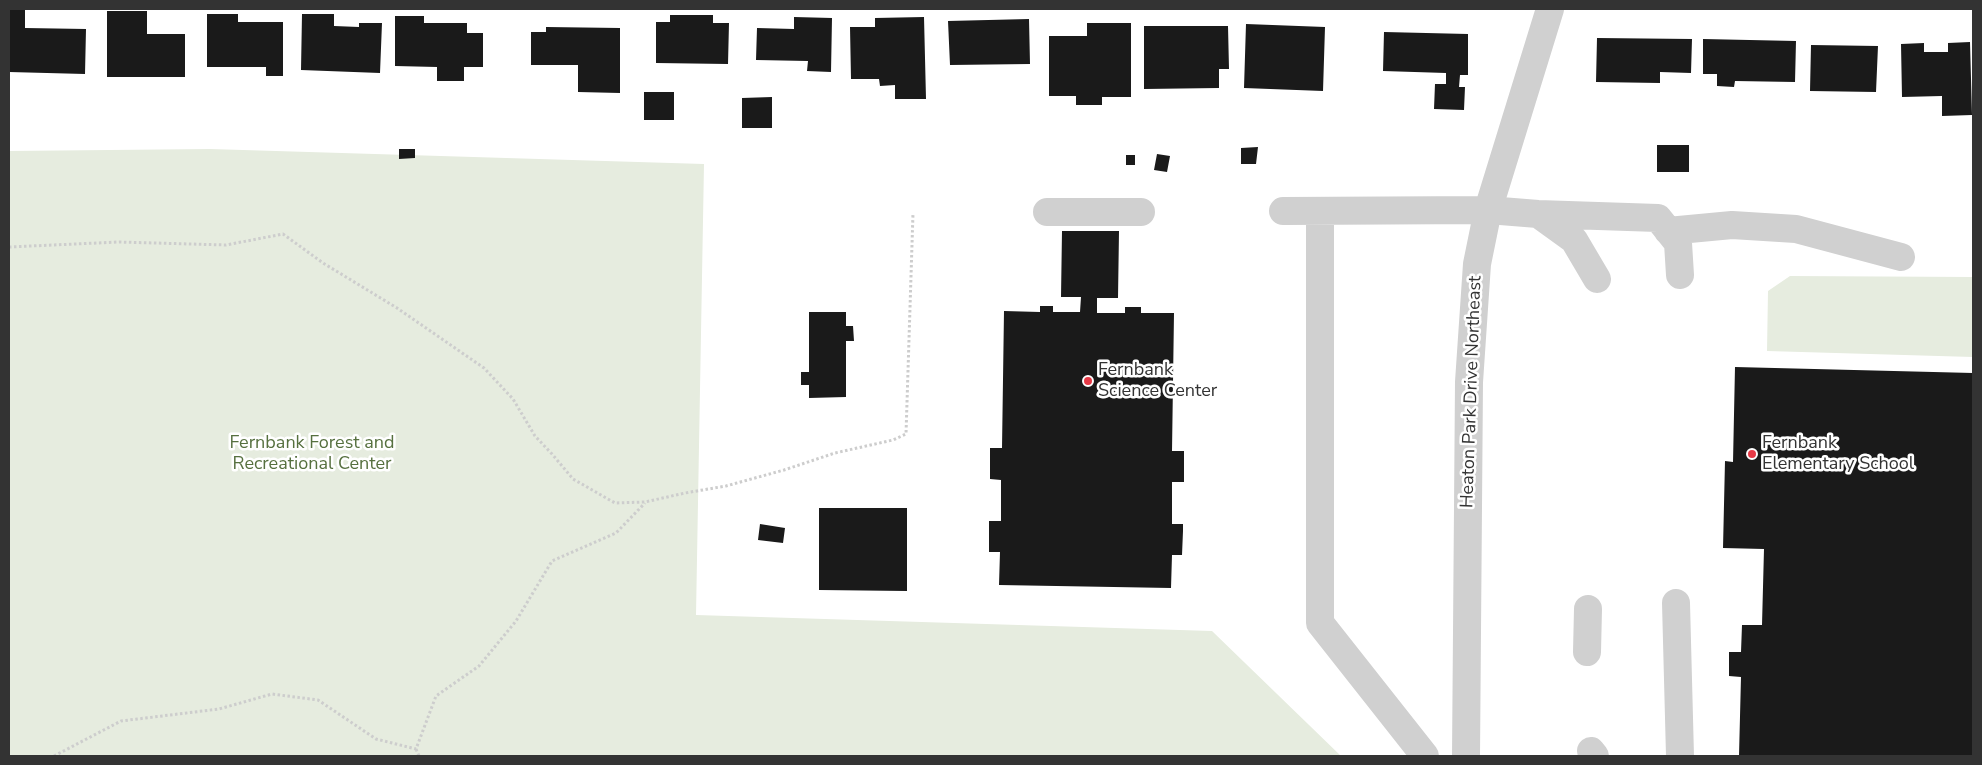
<!DOCTYPE html>
<style>
body{margin:0}
#map{position:relative;width:1982px;height:765px;overflow:hidden;background:#fff;font-family:"Nunito Sans",sans-serif}
canvas{display:block}
.frame{position:absolute;inset:0;border:10px solid #333;pointer-events:none}
</style>
<div id="map">
<canvas width="1982" height="765"></canvas>
<div class="frame"></div>
</div>
<script>
const c = document.querySelector('canvas').getContext('2d');
c.lineJoin = 'round';
function fill(path, color) {
  c.fillStyle = color;
  c.fill(path, 'evenodd');
}
function toPath(rows) {
  const path = new Path2D();
  for (const r of rows) {
    path.moveTo(r[0], r[1]);
    for (let i = 2; i < r.length; i += 2) path.lineTo(r[i], r[i + 1]);
  }
  return path;
}
function stroke(path, color, width, dash) {
  c.strokeStyle = color;
  c.lineWidth = width;
  c.lineCap = dash ? 'butt' : 'round';
  c.setLineDash(dash || []);
  c.stroke(path);
}
function label(font, color, halo, rows, align = 'center') {
  c.font = font + ' "Nunito Sans",sans-serif';
  c.lineWidth = 5;
  c.setLineDash([]);
  c.textBaseline = 'middle';
  c.strokeStyle = halo;
  c.fillStyle = color;
  for (const [text, x, y, turn = 0] of rows) {
    c.save();
    c.translate(x, y);
    c.rotate((+turn || 0) * Math.PI / 180);
    c.textAlign = isNaN(turn) ? turn : align;
    if (halo) c.strokeText(text, 0, 0);
    c.fillText(text, 0, 0);
    c.restore();
  }
}
fill(toPath([
 [210,149,704,164,696,615,1212,631,1341,756,9,756,9,151],
 [1790,276,1973,277,1973,357,1767,351,1768,291]
]), '#e6ecdf');
fill(toPath([
 [9,9,25,10,25,28,86,29,85,74,9,72],
 [107,11,147,11,147,34,185,34,185,77,107,77],
 [207,14,238,14,238,22,283,22,283,76,266,76,266,67,207,67],
 [302,14,334,14,334,26,359,27,359,23,382,23,380,73,301,70],
 [670,15,713,15,713,23,729,23,728,64,656,63,656,22,670,22],
 [395,16,424,16,424,23,467,23,467,33,483,33,483,67,464,67,464,81,437,81,437,67,395,66],
 [794,17,832,18,831,72,807,71,808,61,756,60,757,28,794,29],
 [924,17,926,99,895,99,895,85,880,86,879,79,851,79,850,27,875,27,875,18],
 [1029,19,1030,64,950,65,948,21],
 [1087,23,1131,23,1131,97,1102,97,1102,105,1076,105,1076,96,1049,96,1049,36,1087,36],
 [1246,24,1325,27,1323,91,1244,88],
 [1144,26,1228,26,1229,69,1219,69,1219,88,1144,89],
 [546,27,620,28,620,93,578,92,578,65,531,65,531,32,546,32],
 [1384,32,1468,34,1468,75,1460,75,1459,87,1465,87,1464,110,1434,109,1435,84,1446,84,1446,73,1383,71],
 [1597,38,1692,39,1691,73,1660,72,1660,83,1596,82],
 [1703,39,1796,41,1795,82,1735,81,1734,87,1717,86,1717,74,1703,74],
 [1970,42,1972,115,1942,116,1942,96,1902,97,1901,44,1924,43,1924,52,1948,52,1948,43],
 [1811,45,1878,46,1876,92,1810,91],
 [644,92,674,92,674,120,644,120],
 [772,97,772,128,742,128,742,98],
 [1657,145,1689,145,1689,172,1657,172],
 [1258,147,1256,164,1241,164,1241,148],
 [399,149,415,149,415,158,399,159],
 [1157,154,1170,156,1167,172,1154,170],
 [1126,155,1135,155,1135,165,1126,165],
 [1062,231,1119,231,1118,298,1097,298,1097,313,1125,313,1125,307,1141,307,1141,313,1174,313,1172,451,1184,451,1184,482,1172,482,1172,524,1183,524,1183,531,1182,555,1172,555,1171,588,999,585,1000,552,989,552,989,521,1001,521,1001,480,990,479,990,448,1002,448,1004,311,1040,312,1040,306,1053,306,1053,312,1080,312,1081,297,1061,297],
 [809,312,846,312,846,326,853,326,854,341,846,341,846,397,809,398,809,385,801,385,801,372,809,372],
 [1735,367,1973,373,1973,756,1739,756,1741,677,1729,676,1729,652,1741,652,1742,625,1762,625,1764,549,1723,548,1725,461,1733,462],
 [819,508,907,508,907,591,819,590],
 [760,524,785,528,783,543,758,540]
]), '#1a1a1a');
stroke(toPath([
 [9,247,119,242,226,245,283,234,323,263,397,308,484,368,513,399,535,436,552,454,573,479,615,503,645,502,685,493,726,486,784,470,835,453,893,440,906,434,913,213],
 [416,749,419,756],
 [54,756,121,721,219,709,272,694,318,700,376,739,416,749,436,696,479,666,516,621,552,561,616,533,645,503]
]), '#cdcdcd', 3, [2.5, 2.5]);
stroke(toPath([
 [1283,211,1488,210,1538,214,1658,218,1678,243,1680,275],
 [1320,211,1320,623,1425,756],
 [1047,212,1141,212],
 [1538,214,1574,240,1597,279],
 [1668,231,1732,225,1796,229,1901,257],
 [1676,603,1680,756],
 [1587,652,1588,609],
 [1591,751,1595,756],
 [1466,756,1469,382,1477,264,1488,210,1550,9]
]), '#d0d0d0', 28);
for (const [x, y, r, color] of [
 [1088,381,5,"#e63946"],
 [1752,454,5,"#e63946"]
]) {
  const dot = new Path2D();
  dot.arc(x, y, r, 0, 2 * Math.PI);
  c.fillStyle = color;
  c.fill(dot);
  stroke(dot, '#fff', 2);
}
label('18px', '#333', '#fff', [
 ["Fernbank",1098,371],
 ["Science Center",1098,392],
 ["Fernbank",1762,444],
 ["Elementary School",1762,465]
], 'left');
label('18px', '#333', '#fff', [
 ["Heaton Park Drive Northeast",1472,392,-88]
]);
label('18px', '#56703f', '#fff', [
 ["Fernbank Forest and",312,444],
 ["Recreational Center",312,465]
]);
</script>
